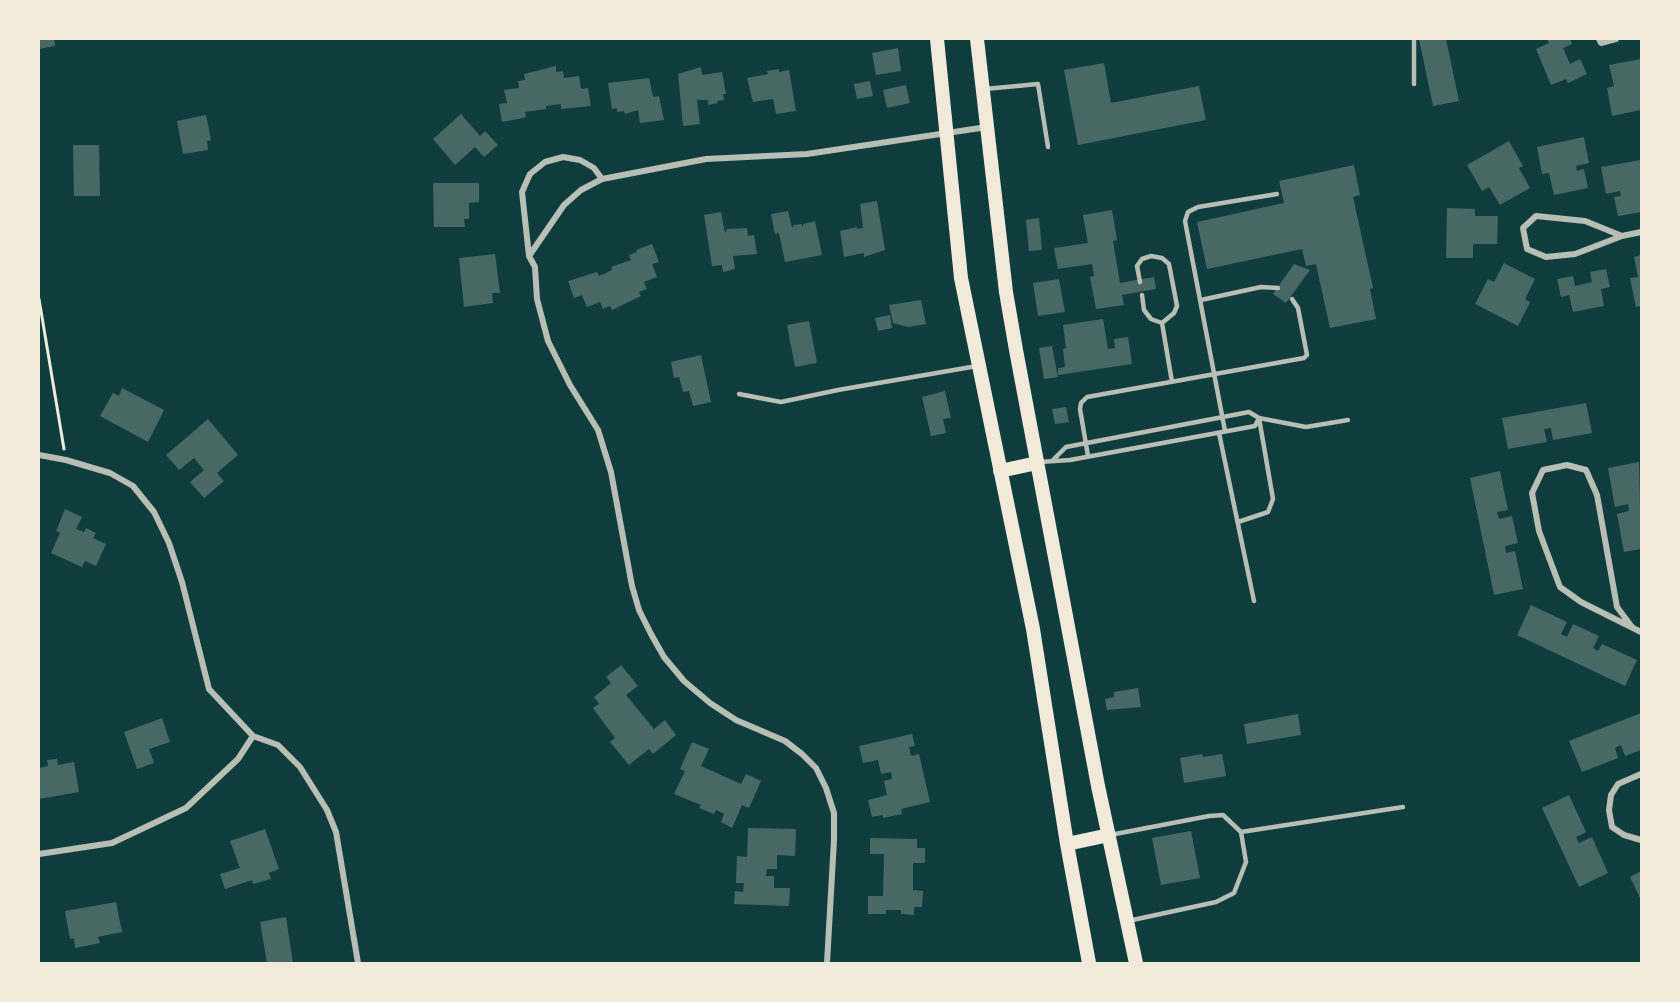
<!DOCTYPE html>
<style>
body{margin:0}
#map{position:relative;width:1680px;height:1002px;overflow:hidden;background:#0f3d3e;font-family:"Public Sans",sans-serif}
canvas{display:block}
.frame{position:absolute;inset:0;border:40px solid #f1e9da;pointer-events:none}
</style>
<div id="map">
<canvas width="1680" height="1002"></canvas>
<div class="frame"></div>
</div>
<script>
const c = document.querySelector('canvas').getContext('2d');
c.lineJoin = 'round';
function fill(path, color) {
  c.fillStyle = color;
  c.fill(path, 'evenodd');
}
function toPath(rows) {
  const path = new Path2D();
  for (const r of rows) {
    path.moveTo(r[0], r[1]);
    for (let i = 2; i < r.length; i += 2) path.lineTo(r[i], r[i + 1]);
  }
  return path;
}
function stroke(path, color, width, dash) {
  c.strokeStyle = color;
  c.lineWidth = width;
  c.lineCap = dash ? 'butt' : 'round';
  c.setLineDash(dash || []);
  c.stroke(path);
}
fill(toPath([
 [39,39,54,39,55,46,39,49],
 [1419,39,1446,39,1459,101,1433,106],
 [1547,39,1570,39,1572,44,1563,48,1570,64,1580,59,1587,74,1568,83,1566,79,1551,85,1536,49,1549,43],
 [898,48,901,71,876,75,872,53],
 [1641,59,1641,110,1612,116,1607,88,1614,86,1609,65],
 [1104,63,1111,103,1199,86,1206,120,1078,145,1064,70],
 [556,66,556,72,563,71,564,78,579,76,581,89,588,88,591,106,561,109,561,104,546,106,546,109,525,112,526,117,518,119,502,122,499,104,507,103,504,90,519,88,518,81,525,80,524,74],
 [701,67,702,75,722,72,726,94,723,94,724,100,717,101,718,103,708,105,708,100,697,100,700,124,683,126,678,74],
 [779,69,779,72,789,70,796,111,776,114,773,99,753,102,747,78,768,74,767,71],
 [649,78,653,97,659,96,664,120,640,123,638,110,625,114,624,111,617,112,617,108,612,109,608,83],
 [870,81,873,96,857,99,854,84],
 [906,85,910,103,887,108,883,90],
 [461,114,480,136,485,131,498,145,484,157,475,147,455,165,433,139],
 [206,115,211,140,207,141,208,150,183,154,177,121],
 [1584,137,1589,163,1576,166,1577,171,1584,169,1588,188,1554,195,1549,173,1542,174,1537,147],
 [1509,141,1523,166,1519,168,1530,188,1500,205,1489,187,1482,191,1467,165],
 [73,145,99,145,100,196,74,196],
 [1641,160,1641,212,1618,216,1614,197,1621,196,1620,191,1606,194,1601,167],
 [1354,165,1360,195,1353,197,1373,288,1370,289,1376,319,1330,328,1316,264,1306,266,1302,249,1207,269,1197,222,1284,203,1279,181],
 [433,183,479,183,479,202,469,203,469,219,464,219,465,227,434,227],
 [877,201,885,250,864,257,864,253,844,257,840,231,857,227,857,229,863,228,860,204],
 [1447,208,1475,209,1475,216,1498,216,1497,244,1473,244,1473,258,1446,258],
 [1112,210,1117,240,1113,241,1120,283,1154,277,1156,289,1122,295,1124,305,1096,309,1090,277,1094,276,1092,264,1058,269,1054,248,1088,243,1083,215],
 [788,211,792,228,794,225,801,224,803,227,803,224,815,221,822,255,785,262,779,233,775,234,771,214],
 [721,212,725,233,727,229,747,228,748,236,754,235,757,254,733,256,735,269,723,272,722,265,712,266,704,215],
 [1039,218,1042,250,1029,251,1026,220],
 [652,244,659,262,652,264,657,277,644,282,647,289,639,292,641,296,612,310,610,306,603,309,600,302,587,307,582,295,574,298,568,281,597,272,599,276,604,274,612,270,611,267,631,260,629,255,637,252,636,250],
 [495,254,500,293,492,293,493,303,464,307,459,258],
 [1641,255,1641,306,1636,307,1630,278,1638,277,1634,257],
 [1504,263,1535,279,1525,299,1530,302,1518,326,1475,304,1488,279,1494,282],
 [1294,264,1310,270,1286,303,1273,294],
 [1606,269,1610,287,1601,289,1604,306,1573,312,1569,295,1561,297,1557,279,1573,276,1575,286,1592,282,1590,272],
 [1059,279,1065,312,1038,316,1033,283],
 [921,300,926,324,908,327,893,323,889,305],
 [890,315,892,328,878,331,875,318],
 [1103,319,1108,349,1115,348,1114,339,1128,337,1132,364,1058,375,1058,368,1065,367,1063,349,1066,348,1063,325],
 [809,321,817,363,795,367,787,325],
 [1052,346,1058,377,1044,379,1039,348],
 [701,355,711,402,693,406,689,391,683,392,679,377,674,378,671,362],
 [122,388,164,410,148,442,100,416,113,393,119,396],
 [945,391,951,418,943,419,946,433,931,436,922,397],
 [1586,403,1592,433,1553,440,1551,428,1544,429,1547,442,1508,449,1502,418],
 [1066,407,1069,422,1055,424,1052,409],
 [208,419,238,455,217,473,224,481,204,498,190,482,204,470,194,458,179,470,166,455],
 [1639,462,1641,549,1624,552,1617,514,1629,511,1628,504,1615,507,1608,468],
 [1500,471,1508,510,1497,512,1499,519,1512,516,1518,543,1505,546,1506,553,1515,551,1523,589,1494,595,1470,478],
 [65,509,82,517,76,529,84,532,86,528,96,533,93,538,106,544,96,566,85,561,82,567,51,553,60,533,56,531],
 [1531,605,1567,622,1561,634,1567,637,1573,624,1599,636,1593,648,1598,651,1602,644,1637,660,1625,686,1517,635],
 [621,665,638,686,626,695,654,729,665,720,676,735,653,754,649,749,629,765,610,742,615,738,593,708,599,704,594,697,611,683,606,677],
 [1138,688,1141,707,1107,710,1105,699,1114,697,1114,692],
 [1641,713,1641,750,1625,756,1621,745,1615,748,1618,758,1582,772,1569,741],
 [1298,714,1301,735,1247,744,1244,724],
 [162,718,170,742,149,749,154,763,137,769,124,732],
 [912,734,915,746,909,747,911,756,919,754,930,802,901,809,902,814,883,818,883,815,872,817,868,800,887,795,884,781,892,779,891,772,881,774,878,760,863,763,859,746],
 [692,742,709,749,701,766,741,784,746,774,761,781,749,808,742,805,732,828,721,822,724,814,716,810,714,814,699,808,701,805,674,794,685,771,680,769],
 [1202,754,1203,757,1222,754,1226,776,1184,783,1180,758],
 [57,759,58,765,74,762,79,792,39,799,39,768,48,766,47,760],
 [1569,795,1586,832,1576,837,1579,843,1592,837,1608,873,1579,887,1542,808],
 [748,828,796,829,795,856,777,855,777,869,767,869,766,876,774,876,774,888,790,888,789,906,734,904,735,891,743,892,744,883,736,883,737,856,747,857],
 [265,829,279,869,269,873,271,879,253,884,252,880,225,889,220,874,240,868,230,841],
 [1191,831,1200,878,1161,885,1152,838],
 [870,838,917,839,917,848,925,848,925,863,913,863,913,890,923,891,922,907,914,907,914,915,901,914,901,910,886,910,886,914,868,914,868,896,883,896,884,854,870,854],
 [1641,871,1641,900,1630,877],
 [116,902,122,932,98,937,100,943,75,948,74,938,70,939,65,911],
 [286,917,293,963,267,963,260,922]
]), '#486865');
stroke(toPath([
 [39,299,64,449]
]), '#f1e9da', 3);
stroke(toPath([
 [1414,39,1414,84],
 [985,89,1038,84,1048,147],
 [1140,282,1137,266,1142,259,1151,256,1162,258,1169,264,1177,306,1174,313,1162,323],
 [1142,295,1144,310,1151,319,1162,323],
 [1201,300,1261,287,1278,288],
 [1162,323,1172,382],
 [739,394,781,402,838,390,977,366],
 [1225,431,1185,221,1188,212,1198,207,1277,194],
 [1219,433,1254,601],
 [1088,456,1080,409,1081,403,1087,397,1304,358,1307,355,1298,308,1292,299],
 [1040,462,1070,460,1255,426,1259,418,1249,412,1066,447,1053,460],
 [1238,522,1268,512,1273,499,1259,418,1306,427,1348,420],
 [1110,835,1209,816,1223,815,1241,832,1403,807],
 [1128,921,1216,902,1234,893,1246,862,1241,832]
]), '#b8beb3', 4.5);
stroke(toPath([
 [1599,39,1601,43,1616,39],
 [1622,236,1585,221,1536,216,1523,228,1527,249,1546,257,1575,254,1622,236,1641,232],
 [529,256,522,192,530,174,545,162,563,157,580,160,594,168,602,179],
 [39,455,66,460,110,473,133,486,154,512,169,543,182,582,209,689,253,736,278,745,300,767,327,810,336,832,358,963],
 [1632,627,1617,607,1597,495,1586,470,1567,465,1543,470,1532,493,1539,531,1560,587,1581,602,1641,632],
 [1641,774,1618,784,1611,795,1609,810,1612,827,1624,835,1641,840],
 [39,854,112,843,186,808,238,759,253,736],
 [827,963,834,840,834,813,826,788,816,768,802,754,785,741,736,720,710,703,684,681,664,657,651,634,639,610,632,586,611,472,598,430,570,385,548,341,537,299,535,267,529,256,564,205,581,190,602,179,706,159,807,154,987,127]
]), '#b8beb3', 6);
stroke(toPath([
 [937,39,961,278,1033,629,1067,844,1089,963],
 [977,39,1006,292,1016,350,1098,786,1136,963],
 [1000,471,1037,463],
 [1067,844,1109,835]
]), '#f1e9da', 14);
</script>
